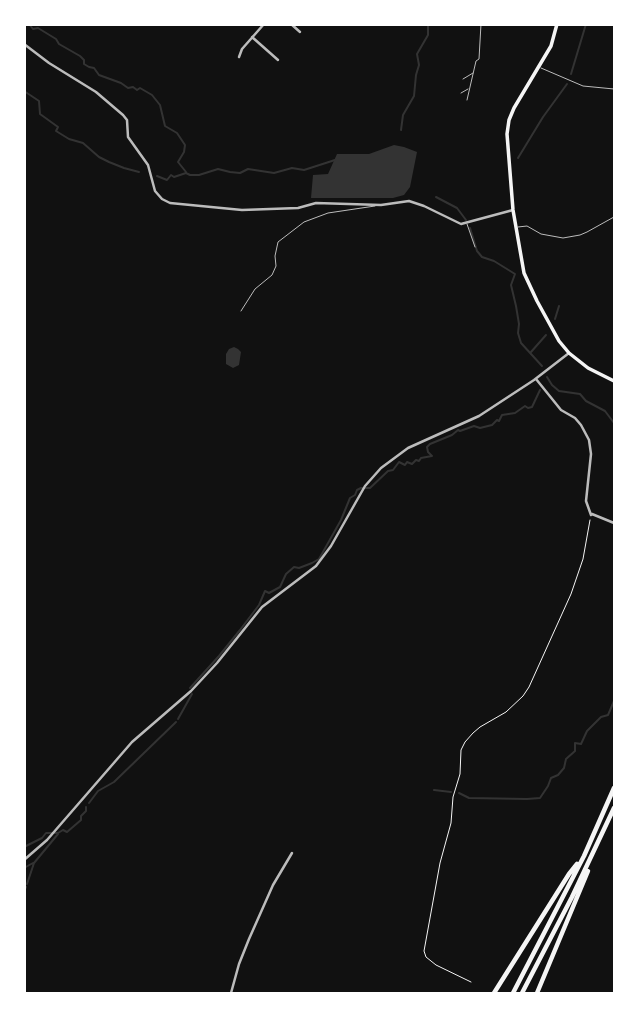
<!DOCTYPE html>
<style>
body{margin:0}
#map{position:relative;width:639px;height:1018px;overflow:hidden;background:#111;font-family:"Times New Roman",serif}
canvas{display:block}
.frame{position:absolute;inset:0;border:26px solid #fff;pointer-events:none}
</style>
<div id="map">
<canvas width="639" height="1018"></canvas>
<div class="frame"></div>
</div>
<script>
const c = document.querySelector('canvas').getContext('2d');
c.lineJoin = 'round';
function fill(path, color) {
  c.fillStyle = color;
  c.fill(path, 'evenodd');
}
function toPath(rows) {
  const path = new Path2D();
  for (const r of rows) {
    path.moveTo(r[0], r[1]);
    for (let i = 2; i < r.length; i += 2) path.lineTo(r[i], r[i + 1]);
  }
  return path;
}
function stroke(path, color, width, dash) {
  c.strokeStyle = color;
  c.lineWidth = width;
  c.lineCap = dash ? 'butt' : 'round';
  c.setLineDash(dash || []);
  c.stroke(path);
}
fill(toPath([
 [394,145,404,147,417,152,410,187,404,195,393,198,311,198,313,175,328,174,337,154,369,154],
 [234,347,238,349,241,352,239,365,233,368,226,364,226,354,229,349]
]), '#333');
stroke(toPath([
 [29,24,33,29,38,28,56,39,59,44,80,56,84,60,84,64,89,67,94,68,99,75,121,83,128,88,133,87,137,90,140,88,152,95,160,105,165,126,177,133,185,145,184,152,178,162,186,172],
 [571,74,586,24],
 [24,91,39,101,40,114,58,127,56,131,69,139,83,143,99,157,109,162,124,168,139,172],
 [401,130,403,115,414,96,416,75,419,65,417,54,428,35,428,24],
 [518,158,543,117,567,84],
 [157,176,167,180,171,175,174,177,186,173,190,175,199,175,218,169,230,172,240,173,248,169,274,173,292,168,304,170,335,160],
 [436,197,457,208,466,220],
 [470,228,477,251,482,257,494,261,515,274,511,285,516,306,519,324,518,333,521,343,542,366],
 [555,319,559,306],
 [531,352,546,335],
 [547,377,552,385,559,391,580,394,586,401,605,411,614,423],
 [190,688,219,656,240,630,259,605,265,591,269,593,280,587,286,574,294,567,299,568,312,563,319,559,341,520,350,498,355,495,357,490,361,488,370,488,388,471,393,470,399,462,405,465,407,462,412,464,416,460,419,461,421,458,432,456,428,452,427,447,430,444,452,435,458,430,460,431,474,426,480,428,492,425,497,420,499,421,502,415,515,413,525,406,528,408,532,407,540,390],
 [178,719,192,694],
 [434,790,451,792],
 [459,793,469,798,527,799,540,798,548,786,551,778,558,775,564,768,566,759,575,751,575,743,581,744,587,731,601,717,608,715,614,701],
 [89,803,98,791,114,782,176,722],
 [24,847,42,838,46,833,58,833,63,830,67,832,81,820,81,816,86,811,86,807],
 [24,868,33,863],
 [27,884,34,863,58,834],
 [24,892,26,887]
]), '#333', 2);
stroke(toPath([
 [471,982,436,965,426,957,424,951,440,863,451,823,453,797,460,774,461,750,465,742,473,733,480,727,506,712,523,696,529,687,571,594,583,559,590,520]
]), '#f5f5f5', 1);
stroke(toPath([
 [541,68,583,86,614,89],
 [463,79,473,73],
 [461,93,468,89],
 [467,100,476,61,479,59,481,24],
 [467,224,475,247],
 [518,227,527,226,541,234,563,238,580,235,587,232,614,217],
 [241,311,255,289,272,275,276,266,275,256,278,242,304,222,328,213,375,206]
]), '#bcbcbc', 1);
stroke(toPath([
 [291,24,300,32],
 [252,37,278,60],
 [24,44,49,63,96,92,123,115,127,120,128,137,148,165,155,191,162,199,170,203,242,210,298,208,316,203,381,205,409,201,424,206,461,224,513,210],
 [239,57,242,49,264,24],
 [536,379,561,410,575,418,581,425,589,440,591,454,586,501,591,515],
 [592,514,614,523],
 [24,860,47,840,132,742,191,691,217,663,262,607,316,566,331,546,365,486,381,468,408,448,479,416,534,380,569,353],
 [231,993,239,964,249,939,273,885,292,853]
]), '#bcbcbc', 2.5);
stroke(toPath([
 [557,24,551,46,514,108,509,120,507,134,513,210,524,273,537,301,559,341,569,353,588,368,614,381]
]), '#f5f5f5', 3.5);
stroke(toPath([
 [494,993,569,874,577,864],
 [513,993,584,856,614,788],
 [522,993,572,897,614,808],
 [537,993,588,871]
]), '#f5f5f5', 4.5);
</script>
